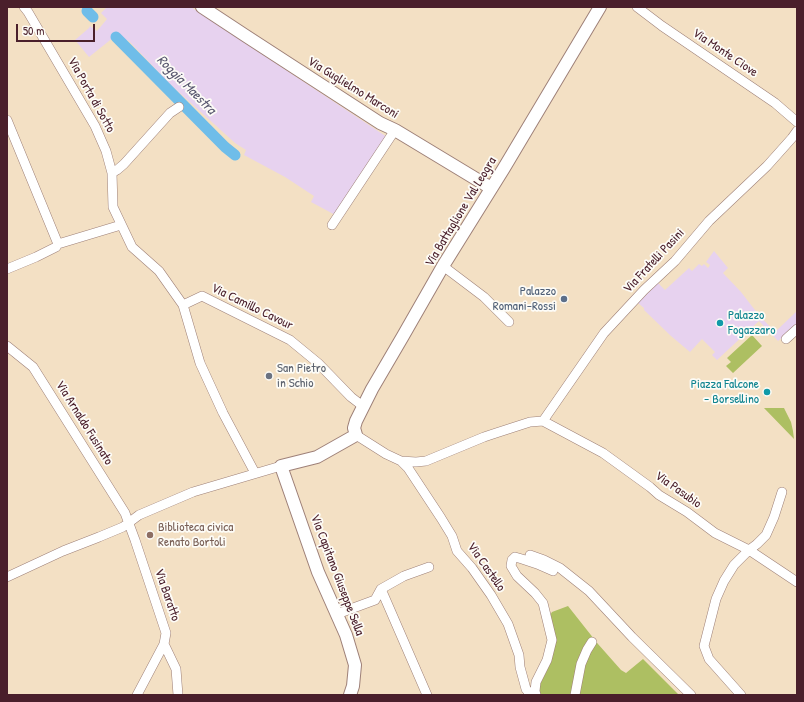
<!DOCTYPE html>
<style>
body{margin:0}
#map{position:relative;width:804px;height:702px;overflow:hidden;background:#f3e0c4;font-family:"Patrick Hand",sans-serif}
canvas{display:block}
.frame{position:absolute;inset:0;border:8px solid #4a1f2b;pointer-events:none}
.scale{position:absolute;left:16px;top:24px;width:79px;height:18px;box-sizing:border-box;border:2px solid #4a1f2b;border-top:0;padding-left:5px;font-size:12px;line-height:14px;white-space:nowrap;color:#4a1f2b;-webkit-text-stroke:3px #fdfcf7;paint-order:stroke}
</style>
<div id="map">
<canvas width="804" height="702"></canvas>
<div class="frame"></div>
<div class="scale">50 m</div>
</div>
<script>
const c = document.querySelector('canvas').getContext('2d');
c.lineJoin = 'round';
function fill(path, color) {
  c.fillStyle = color;
  c.fill(path, 'evenodd');
}
function toPath(rows) {
  const path = new Path2D();
  for (const r of rows) {
    path.moveTo(r[0], r[1]);
    for (let i = 2; i < r.length; i += 2) path.lineTo(r[i], r[i + 1]);
  }
  return path;
}
function stroke(path, color, width, dash) {
  c.strokeStyle = color;
  c.lineWidth = width;
  c.lineCap = dash ? 'butt' : 'round';
  c.setLineDash(dash || []);
  c.stroke(path);
}
function label(font, color, halo, rows, align = 'center') {
  c.font = font + ' "Patrick Hand",sans-serif';
  c.lineWidth = 3.5;
  c.setLineDash([]);
  c.textBaseline = 'middle';
  c.strokeStyle = halo;
  c.fillStyle = color;
  for (const [text, x, y, turn = 0] of rows) {
    c.save();
    c.translate(x, y);
    c.rotate((+turn || 0) * Math.PI / 180);
    c.textAlign = isNaN(turn) ? turn : align;
    if (halo) c.strokeText(text, 0, 0);
    c.fillText(text, 0, 0);
    c.restore();
  }
}
fill(toPath([
 [107,7,191,7,390,139,339,217,311,202,314,196,285,177,244,155,246,150,235,143,171,85,128,40,126,42,119,33,89,57,75,40,89,28,90,26,97,31,107,19,101,13],
 [714,251,728,268,723,273,741,292,758,314,775,332,797,311,797,324,778,341,759,321,717,360,712,355,715,352,702,339,690,352,671,336,644,310,644,308,638,303,658,283,665,290,689,268,692,271,699,264,702,266,704,264,708,268,710,265,706,262]
]), '#e7d2ef');
fill(toPath([
 [752,335,762,346,733,373,726,366,731,362,727,358],
 [764,408,784,408,791,422,793,431,794,439],
 [568,606,598,644,621,670,626,673,643,659,679,695,532,695,547,657,550,635,547,620,552,612]
]), '#adbf62');
stroke(toPath([
 [87,11,93,17],
 [116,37,225,147,235,155]
]), '#6fbde9', 11);
const minor = toPath([
 [24,7,28,12,95,126,106,151,112,173,113,207,132,247,159,271,183,305,202,296,290,340,318,363,351,397,364,407],
 [637,7,662,26,775,103,797,122],
 [7,120,58,244],
 [112,173,117,170,124,164,170,113,179,107],
 [332,225,395,130],
 [58,244,121,225],
 [443,266,484,297,509,322],
 [7,269,36,257,56,247,58,244],
 [183,305,200,363,223,413,255,473],
 [786,339,797,329],
 [7,346,33,367,125,513,135,540,166,633,164,644,137,695],
 [543,421,604,333,644,290,675,261,709,221,767,166,792,138,797,131],
 [356,435,386,454,401,461,416,462,426,461,484,437,496,433,530,422,543,421,603,453,650,487,659,495,687,512,715,533,749,550,797,582],
 [401,461,408,468,441,518,452,536,457,551,472,568,491,595,508,624,519,655,520,667,526,689,531,695],
 [530,555,544,560,560,568,589,591,632,637,691,695],
 [7,577,63,551,99,537,123,527,139,515,193,492,281,466],
 [381,589,427,695],
 [337,614,375,600,381,589,404,576,429,567],
 [164,644,176,669,178,695],
 [536,695,535,691,536,682,547,660,552,640,543,603,535,593,517,576,511,566,512,560,515,557,522,559,537,564,553,571],
 [575,695,581,664,587,650,592,642],
 [741,695,709,659,704,646,716,599,724,581,734,565,749,550,757,544,766,535,774,517,782,492]
]);
const tertiary = toPath([
 [202,7,246,36,380,123,395,130,491,188],
 [350,695,353,686,355,665,346,635,318,572,281,466,317,457,356,435,354,428,356,421,372,389,403,336,443,266,504,168,600,7]
]);
stroke(minor, '#9e8078', 10);
stroke(tertiary, '#9e8078', 14);
stroke(minor, '#fff', 9);
stroke(tertiary, '#fff', 12);
for (const [x, y, r, color] of [
 [564,299,4,"#5c6f8a"],
 [720,323,4,"#0f9aa8"],
 [269,376,4,"#6b7280"],
 [767,392,4,"#0f9aa8"],
 [150,535,4,"#8d6e63"]
]) {
  const dot = new Path2D();
  dot.arc(x, y, r, 0, 2 * Math.PI);
  c.fillStyle = color;
  c.fill(dot);
  stroke(dot, '#fdfcf7', 1.5);
}
label('13px', '#4a1f2b', '#fdfcf7', [
 ["Via Monte Ciove",725,53,34],
 ["Via Guglielmo Marconi",353,88,32],
 ["Via Porta di Sotto",91,95,61],
 ["Via Battaglione Val Leogra",461,212,-59],
 ["Via Fratelli Pasini",654,261,-47],
 ["Via Camillo Cavour",252,307,26],
 ["Via Arnaldo Fusinato",84,423,58],
 ["Via Pasubio",678,490,35],
 ["Via Castello",486,567,55],
 ["Via Capitano Giuseppe Sella",337,575,69],
 ["Via Baratto",167,595,71]
]);
label('13px', '#4e5e75', '#fdfcf7', [
 ["Palazzo",556,292],
 ["Romani-Rossi",556,307]
], 'right');
label('13px', '#0d838f', '#fdfcf7', [
 ["Palazzo",728,316],
 ["Fogazzaro",728,331],
 ["Piazza Falcone",759,385,"right"],
 ["- Borsellino",759,400,"right"]
], 'left');
label('13px', '#5b616d', '#fdfcf7', [
 ["San Pietro",277,369],
 ["in Schio",277,384]
], 'left');
label('13px', '#785e54', '#fdfcf7', [
 ["Biblioteca civica",158,528],
 ["Renato Bortoli",158,543]
], 'left');
label('italic 14px', '#57566e', '#fdfcf7', [
 ["Roggia Maestra",186,85,45]
]);
</script>
